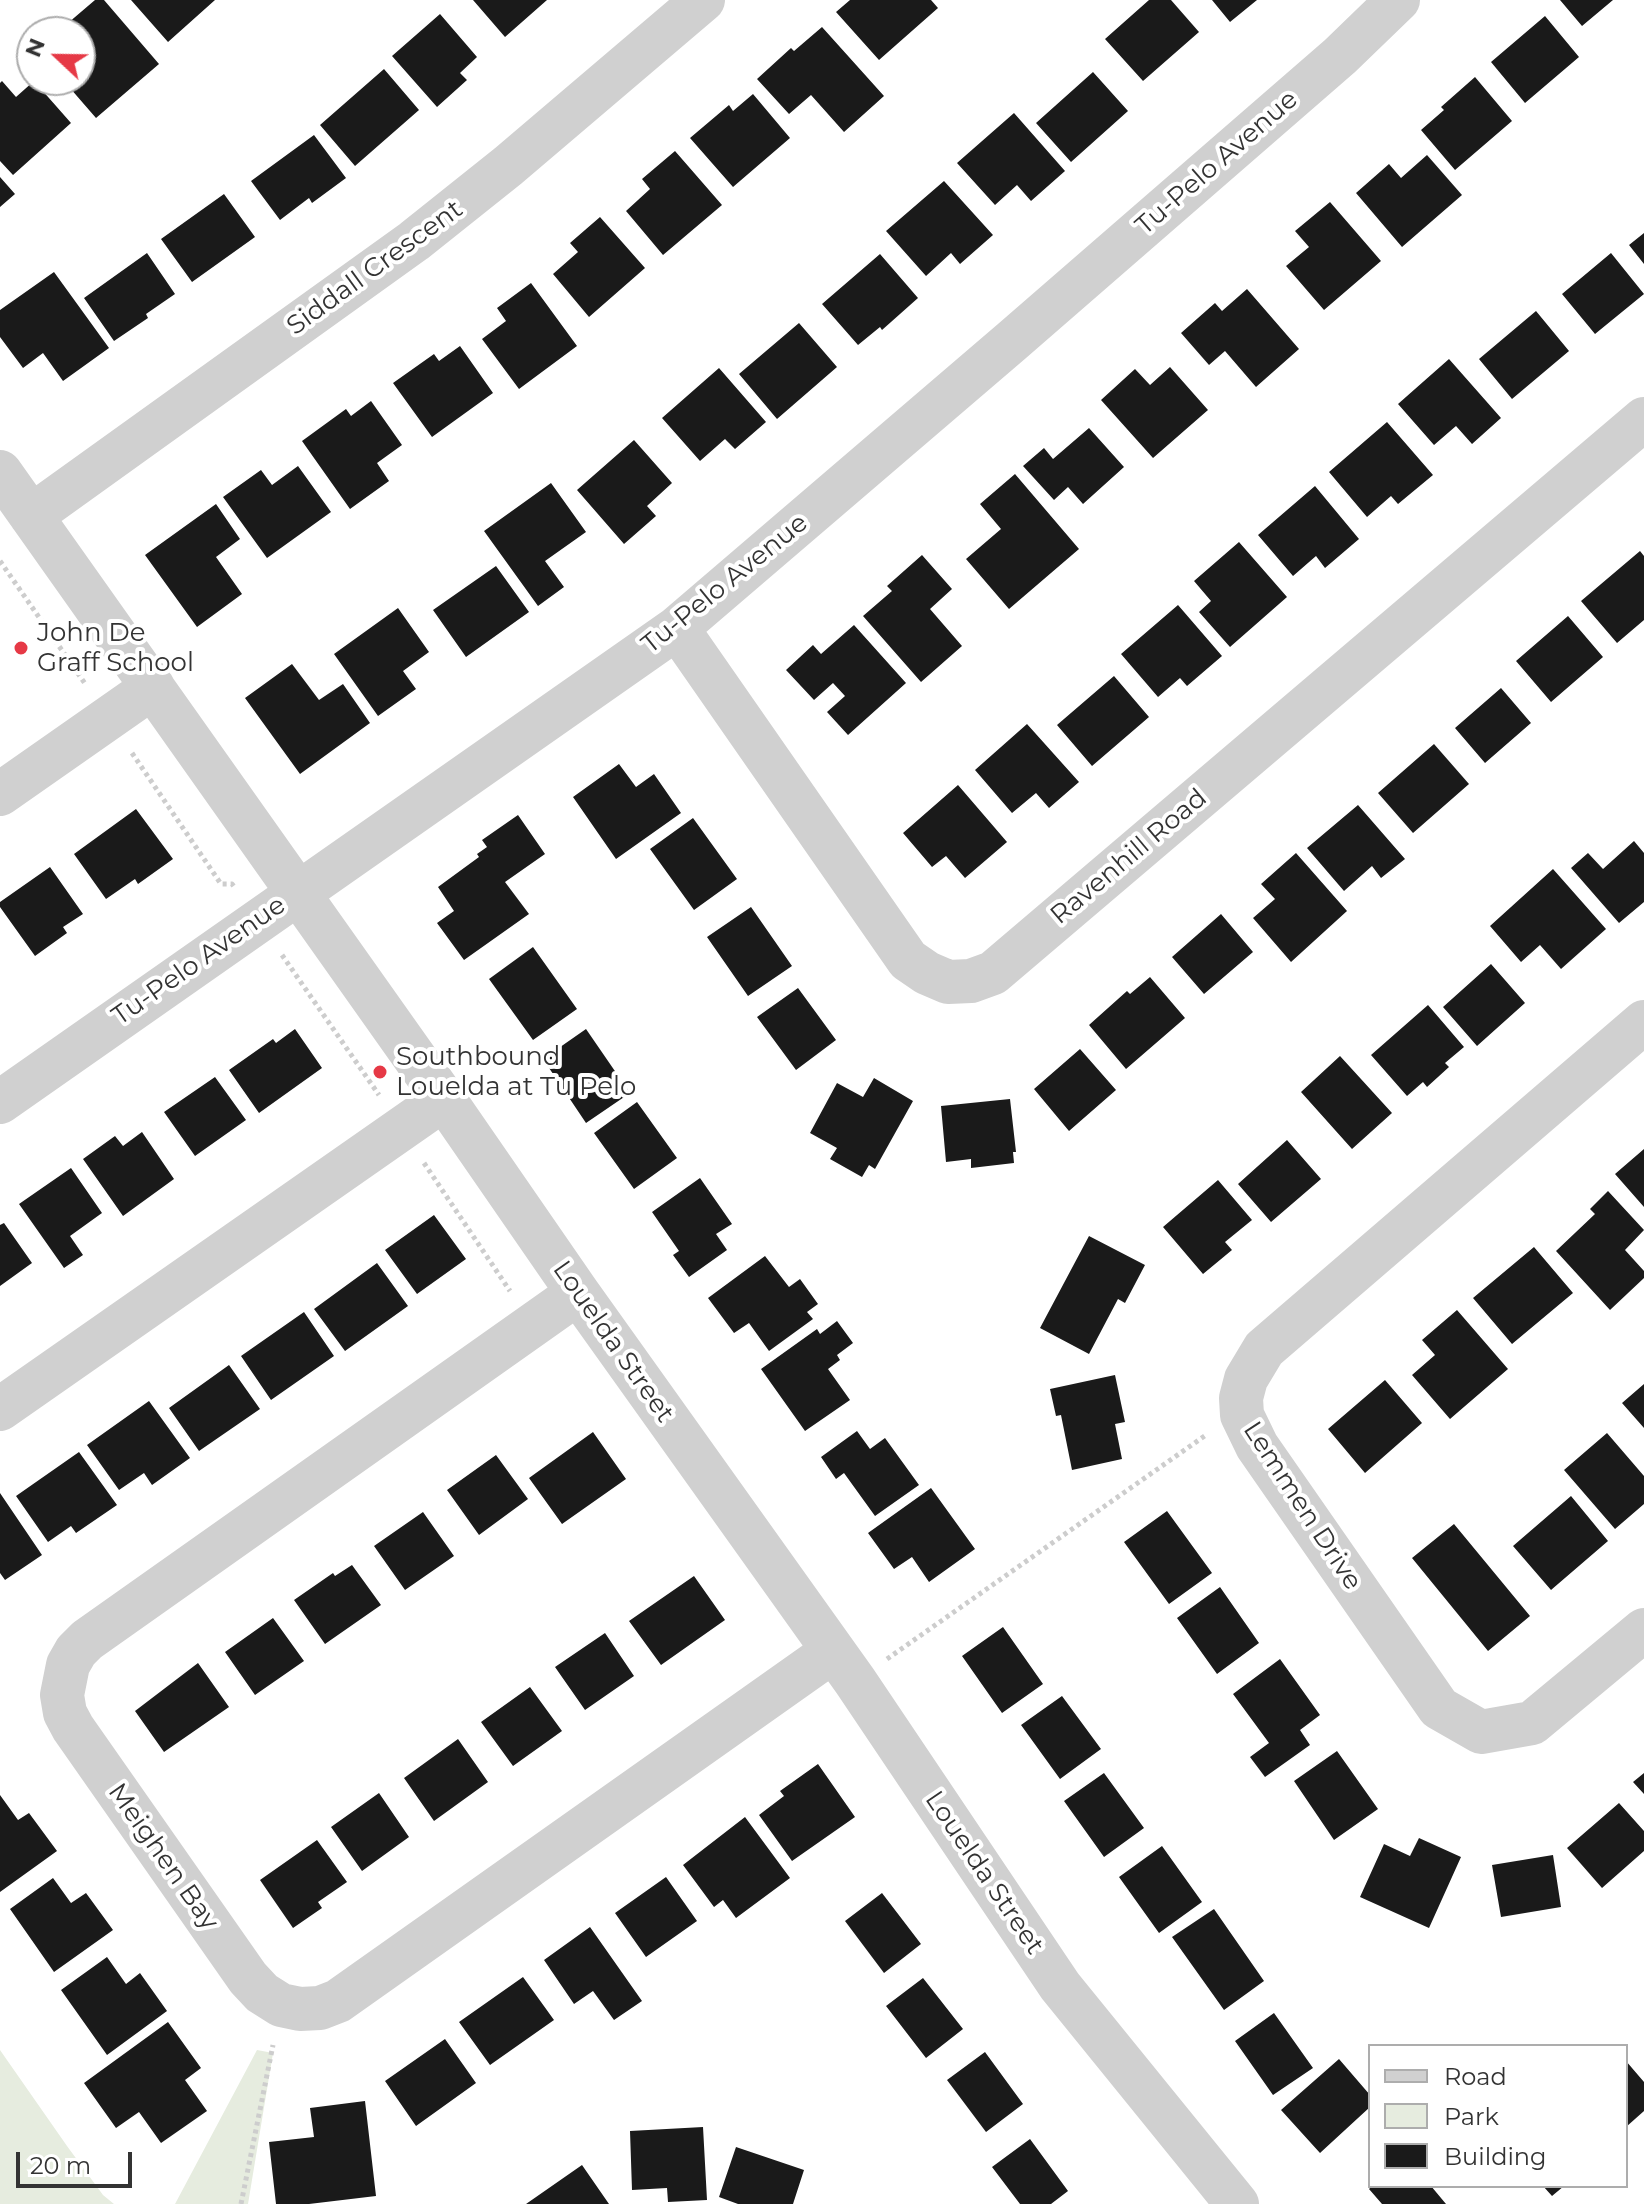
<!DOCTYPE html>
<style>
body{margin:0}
#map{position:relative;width:1644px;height:2204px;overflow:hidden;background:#fff;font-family:Montserrat,sans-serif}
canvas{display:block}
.legend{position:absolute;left:1368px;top:2044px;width:260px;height:144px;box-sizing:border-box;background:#fff;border:2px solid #adadad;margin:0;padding:10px 14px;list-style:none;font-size:24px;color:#333}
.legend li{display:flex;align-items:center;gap:16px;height:40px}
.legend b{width:40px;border:2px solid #adadad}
.north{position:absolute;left:16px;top:16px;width:80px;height:80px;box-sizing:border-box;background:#fff;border:2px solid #adadad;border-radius:50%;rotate:292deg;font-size:22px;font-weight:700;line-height:32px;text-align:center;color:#333}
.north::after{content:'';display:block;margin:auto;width:28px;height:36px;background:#e63946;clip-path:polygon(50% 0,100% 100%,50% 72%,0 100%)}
.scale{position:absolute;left:16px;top:2152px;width:116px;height:36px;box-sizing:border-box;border:4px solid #333;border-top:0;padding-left:10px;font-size:24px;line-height:28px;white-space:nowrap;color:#333;-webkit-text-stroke:6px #fff;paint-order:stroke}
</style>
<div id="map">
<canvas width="1644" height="2204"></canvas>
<ul class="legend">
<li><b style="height:10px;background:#d0d0d0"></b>Road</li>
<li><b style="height:22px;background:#e6ecdf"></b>Park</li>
<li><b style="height:22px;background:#1a1a1a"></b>Building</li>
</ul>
<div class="north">N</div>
<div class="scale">20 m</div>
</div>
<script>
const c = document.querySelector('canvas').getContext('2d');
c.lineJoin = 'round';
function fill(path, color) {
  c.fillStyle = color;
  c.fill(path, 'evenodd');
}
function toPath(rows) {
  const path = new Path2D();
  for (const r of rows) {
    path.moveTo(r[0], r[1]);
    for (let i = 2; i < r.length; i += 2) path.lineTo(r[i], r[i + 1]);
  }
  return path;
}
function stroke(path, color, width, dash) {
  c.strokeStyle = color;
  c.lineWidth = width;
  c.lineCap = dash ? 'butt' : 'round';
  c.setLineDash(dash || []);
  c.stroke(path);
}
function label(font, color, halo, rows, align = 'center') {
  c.font = font + ' Montserrat,sans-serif';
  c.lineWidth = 8;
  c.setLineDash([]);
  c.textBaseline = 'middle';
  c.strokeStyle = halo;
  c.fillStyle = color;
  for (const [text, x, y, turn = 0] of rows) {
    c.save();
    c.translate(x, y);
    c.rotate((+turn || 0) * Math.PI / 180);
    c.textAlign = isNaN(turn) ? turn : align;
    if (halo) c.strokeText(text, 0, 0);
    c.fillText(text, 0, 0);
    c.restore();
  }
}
fill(toPath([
 [0,2050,67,2146,103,2195,114,2204,0,2204],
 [257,2050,273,2053,248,2204,175,2204]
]), '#e6ecdf');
fill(toPath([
 [95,0,104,0,159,64,96,118,63,80,80,80,80,58,83,55,80,51,80,32,64,32,61,29],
 [131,0,215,0,168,42],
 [473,0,547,0,505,37],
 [850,0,931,0,938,8,879,60,836,12],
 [1149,0,1171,0,1199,32,1143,81,1105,39],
 [1212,0,1257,0,1230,22],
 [1560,0,1613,0,1582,26],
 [440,14,477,57,460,73,467,80,437,107,392,56],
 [1545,16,1579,57,1525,103,1491,62],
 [822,27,884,96,844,132,811,95,789,114,757,79,791,48,794,51],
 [384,69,419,110,355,166,320,125],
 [1093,72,1128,111,1071,162,1036,123],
 [1475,77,1512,121,1455,170,1421,130,1444,110,1441,107],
 [2,81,16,97,34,81,71,123,13,175,0,161,0,83],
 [753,94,790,138,733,187,690,138,729,105,733,111],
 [1014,113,1065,171,1031,201,1017,185,995,205,957,163],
 [314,135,346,178,312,203,309,198,280,220,251,181],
 [675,151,722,205,663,255,626,211,650,189,642,179],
 [1427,155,1462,195,1402,247,1356,193,1389,164,1401,178],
 [0,177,15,194,0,207],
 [944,181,993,235,960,264,951,253,926,276,886,231],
 [224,194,255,237,192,282,161,239],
 [1330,202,1381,261,1324,310,1286,266,1309,247,1295,231],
 [600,217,645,268,589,317,553,274,578,252,570,243],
 [1644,233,1644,264,1629,245],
 [147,253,175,294,146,314,148,318,114,341,84,298],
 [1611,253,1644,294,1595,334,1562,294],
 [880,254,918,298,882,330,880,327,858,345,822,304],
 [54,272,109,348,63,381,43,353,23,368,0,337,0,310],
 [531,283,577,346,519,389,482,339,506,321,497,308],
 [1247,289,1299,349,1256,387,1225,351,1209,365,1181,333,1215,303,1222,311],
 [1536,311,1569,351,1512,399,1479,359],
 [799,323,837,367,777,419,739,374],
 [460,346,493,393,432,437,393,383,434,354,439,361],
 [1449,359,1501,418,1472,444,1456,426,1434,445,1398,404],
 [1170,367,1208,410,1153,458,1101,400,1135,369,1150,385],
 [719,368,766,422,735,449,725,439,700,461,662,418],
 [371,401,402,445,377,463,389,481,350,509,302,441,346,409,351,416],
 [1387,422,1433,475,1398,504,1391,496,1367,517,1329,472],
 [1089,428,1124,467,1083,504,1068,487,1054,500,1023,466,1044,448,1053,459],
 [634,440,672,483,647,506,656,516,624,544,577,490],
 [298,466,331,512,267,558,223,497,261,470,272,485],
 [1015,474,1079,549,1009,609,966,559,1001,529,980,504],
 [551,483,586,532,545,561,564,587,538,606,484,531],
 [1315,486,1359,539,1325,568,1316,556,1293,576,1258,535],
 [216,504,240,539,216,557,242,594,197,627,145,555],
 [1239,542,1287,597,1230,647,1199,612,1211,601,1194,581],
 [1640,551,1644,556,1644,620,1617,643,1581,601],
 [922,555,952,589,930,609,962,646,921,682,863,616,892,591,887,586],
 [496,566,529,612,466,657,433,610],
 [1178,605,1222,656,1187,686,1180,678,1158,697,1121,654],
 [398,608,429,652,403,671,416,689,378,716,334,654],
 [1568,616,1603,657,1551,702,1516,661],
 [854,625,906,683,848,735,827,712,845,696,833,683,814,700,786,670,813,645,821,654],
 [292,664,319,700,343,684,370,723,300,774,245,698],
 [1114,676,1149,717,1092,766,1057,725],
 [1501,688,1531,723,1485,763,1455,728],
 [1027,724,1079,782,1049,808,1036,793,1012,813,975,770],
 [1434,744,1469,784,1413,833,1378,793],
 [619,764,636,787,654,774,681,813,616,859,573,797],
 [958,785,1007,842,965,878,946,856,932,867,903,833],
 [1358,805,1405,859,1381,878,1372,866,1344,891,1307,848],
 [136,809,173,859,138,884,135,879,106,899,74,854],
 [518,815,545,854,505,882,529,914,464,960,437,923,454,911,438,887,479,857,477,854,487,847,482,840],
 [693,818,737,879,694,910,650,849],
 [1634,841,1644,853,1644,902,1619,923,1571,868,1588,853,1603,869],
 [1296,853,1347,911,1291,962,1253,918,1275,899,1261,884],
 [50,867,83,914,63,927,67,933,35,956,0,907,0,902],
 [1553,869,1606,929,1561,969,1540,945,1521,962,1490,926],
 [751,907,792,966,748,996,707,937],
 [1221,914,1253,952,1204,994,1172,957],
 [533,947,577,1009,533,1040,489,979],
 [1491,964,1525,1003,1477,1046,1443,1007],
 [1150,977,1185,1018,1126,1069,1089,1025,1127,991,1130,994],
 [798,988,836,1040,796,1070,757,1017],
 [1428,1005,1464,1047,1445,1063,1449,1067,1427,1087,1423,1082,1407,1096,1371,1055],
 [295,1029,322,1068,259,1113,229,1070,273,1039,276,1043],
 [586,1029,630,1093,586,1123,543,1059],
 [1080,1049,1116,1090,1069,1131,1034,1089],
 [1340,1056,1392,1113,1352,1149,1301,1092],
 [215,1077,246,1120,195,1156,164,1112],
 [874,1078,913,1101,875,1169,869,1165,862,1177,830,1159,837,1148,810,1133,837,1083,863,1097],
 [1010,1099,1016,1152,1013,1152,1014,1163,971,1168,971,1159,946,1162,941,1106],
 [637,1102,677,1158,634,1189,594,1133],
 [142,1132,174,1179,123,1216,83,1159,115,1136,123,1146],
 [1287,1140,1321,1179,1271,1222,1238,1184],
 [1644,1149,1644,1207,1615,1174],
 [71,1168,102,1213,70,1236,83,1255,64,1268,19,1204],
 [700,1178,732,1224,716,1234,727,1250,689,1277,673,1255,679,1251,652,1212],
 [1218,1180,1252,1220,1225,1242,1232,1250,1203,1274,1163,1227],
 [1608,1191,1644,1230,1625,1250,1644,1271,1644,1278,1610,1310,1556,1251,1595,1214,1590,1209],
 [434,1215,466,1259,417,1294,385,1250],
 [4,1223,32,1263,0,1286,0,1225],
 [1089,1236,1145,1265,1125,1303,1118,1299,1089,1354,1040,1328],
 [1534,1247,1573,1293,1512,1344,1473,1298],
 [765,1256,789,1287,800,1279,818,1304,807,1312,813,1319,769,1351,749,1323,734,1333,708,1298],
 [377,1263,408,1306,345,1351,314,1309],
 [1457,1310,1508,1369,1450,1419,1412,1375,1435,1355,1422,1340],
 [304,1312,334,1356,271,1400,241,1356],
 [837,1321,853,1343,837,1355,840,1360,828,1369,850,1400,805,1431,761,1369,817,1329,820,1334],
 [229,1365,260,1409,199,1451,169,1408],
 [1115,1375,1125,1422,1115,1424,1122,1459,1072,1470,1061,1415,1056,1416,1050,1389],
 [1385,1380,1422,1423,1365,1473,1328,1429],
 [1644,1384,1644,1428,1622,1403],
 [149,1401,190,1458,152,1485,144,1473,119,1490,87,1445],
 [857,1431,870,1449,885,1438,919,1485,875,1516,844,1473,836,1479,821,1457],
 [593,1432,626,1479,562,1524,529,1478],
 [1607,1433,1644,1476,1644,1504,1615,1529,1564,1470],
 [79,1452,117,1505,76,1533,71,1526,48,1542,16,1496],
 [496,1455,528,1499,479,1535,447,1490],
 [931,1488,975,1549,929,1582,912,1557,894,1569,868,1533],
 [0,1493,42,1555,5,1580,0,1573],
 [1571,1496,1608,1541,1551,1590,1513,1546],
 [1167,1511,1212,1573,1169,1604,1124,1542],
 [423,1512,454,1556,405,1590,374,1546],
 [1454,1524,1530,1616,1488,1651,1412,1558],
 [352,1565,381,1605,325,1644,294,1600,333,1573,335,1576],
 [694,1576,725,1620,661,1665,629,1621],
 [1220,1587,1259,1643,1217,1674,1177,1618],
 [273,1618,304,1661,255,1695,225,1652],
 [1003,1627,1043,1684,1002,1713,962,1656],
 [605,1633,634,1676,585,1710,555,1667],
 [1280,1659,1320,1715,1300,1730,1310,1745,1265,1777,1250,1757,1269,1743,1233,1694],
 [198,1663,229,1707,164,1752,135,1711],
 [530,1687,562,1731,513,1766,481,1722],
 [1062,1696,1101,1749,1060,1779,1021,1725],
 [458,1739,488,1782,434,1821,404,1778],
 [1337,1751,1378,1809,1334,1840,1294,1781],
 [818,1764,855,1817,792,1861,759,1815,784,1796,780,1791],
 [1104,1773,1144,1828,1104,1857,1064,1801],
 [1644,1773,1644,1794,1633,1782],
 [379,1793,409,1837,362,1871,331,1827],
 [0,1795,18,1820,29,1813,57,1851,0,1892],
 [1619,1803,1644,1831,1644,1851,1602,1888,1567,1848],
 [745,1817,790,1878,736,1918,723,1900,714,1907,683,1865],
 [1419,1838,1461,1857,1429,1928,1360,1897,1384,1844,1410,1856],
 [317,1840,347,1882,318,1902,322,1908,293,1928,260,1880],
 [1162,1846,1202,1902,1159,1933,1119,1877],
 [1553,1855,1561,1907,1501,1917,1492,1865],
 [666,1877,697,1921,646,1957,615,1913],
 [53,1878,71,1903,86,1893,113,1930,54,1972,10,1909],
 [882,1893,921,1944,884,1973,845,1921],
 [1214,1909,1264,1981,1224,2010,1172,1937],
 [590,1927,642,2001,614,2020,593,1991,574,2004,544,1960],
 [107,1957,126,1984,140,1973,167,2011,107,2055,61,1990],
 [523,1977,554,2020,490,2065,459,2022],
 [923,1978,963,2029,926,2058,886,2006],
 [1274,2013,1313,2068,1273,2095,1235,2041],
 [168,2022,201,2068,185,2080,207,2111,161,2143,139,2112,116,2128,84,2083],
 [445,2039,476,2083,416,2126,385,2081],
 [985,2052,1023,2104,986,2132,947,2080],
 [1339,2059,1370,2095,1370,2107,1320,2153,1281,2110],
 [1626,2061,1644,2082,1644,2111,1626,2127],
 [365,2101,376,2196,309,2204,276,2204,269,2142,314,2137,310,2108],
 [703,2127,707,2200,668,2202,667,2188,632,2190,630,2131],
 [1030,2139,1068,2191,1051,2204,1020,2204,992,2167],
 [736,2147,804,2170,793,2204,738,2204,719,2197],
 [582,2165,609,2204,526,2204],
 [1372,2186,1431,2186,1446,2204,1382,2204,1369,2189],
 [1543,2186,1564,2186,1552,2196]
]), '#1a1a1a');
stroke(toPath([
 [0,561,86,685],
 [132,753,221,884,232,884,235,888],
 [282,955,379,1095],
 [424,1163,510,1291],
 [887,1659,1206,1435],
 [241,2204,273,2045]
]), '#cdcdcd', 5, [4, 4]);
stroke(toPath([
 [0,472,444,1099,578,1293,855,1681,1060,1986,1237,2204],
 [31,516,414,241,508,166,703,0],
 [677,628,908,960,927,973,948,982,971,981,993,973,1644,419],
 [0,794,153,687],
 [1644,1022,1264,1349,1246,1379,1241,1398,1242,1415,1257,1446,1439,1708,1481,1732,1532,1723,1644,1630],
 [0,1102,677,628,1012,341,1340,56,1398,0],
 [578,1293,87,1640,76,1651,68,1665,62,1695,65,1713,73,1728,248,1978,262,1993,281,2005,300,2009,320,2008,338,2001,833,1651],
 [0,1409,444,1099]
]), '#d0d0d0', 44);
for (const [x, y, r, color] of [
 [21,648,8,"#e63946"],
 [380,1072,8,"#e63946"]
]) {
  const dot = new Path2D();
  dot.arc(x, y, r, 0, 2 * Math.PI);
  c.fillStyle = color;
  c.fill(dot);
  stroke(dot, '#fff', 3);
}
label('26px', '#333', '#fff', [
 ["Tu-Pelo Avenue",1217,163,-41],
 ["Siddall Crescent",375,268,-36],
 ["Tu-Pelo Avenue",725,584,-39],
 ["Ravenhill Road",1129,857,-40],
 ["Tu-Pelo Avenue",199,961,-35],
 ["Louelda Street",613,1342,55],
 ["Lemmen Drive",1302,1506,57],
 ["Meighen Bay",163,1857,55],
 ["Louelda Street",984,1873,56]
]);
label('26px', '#333', '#fff', [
 ["John De",37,633],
 ["Graff School",37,663],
 ["Southbound",396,1057],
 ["Louelda at Tu Pelo",396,1087]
], 'left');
</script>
